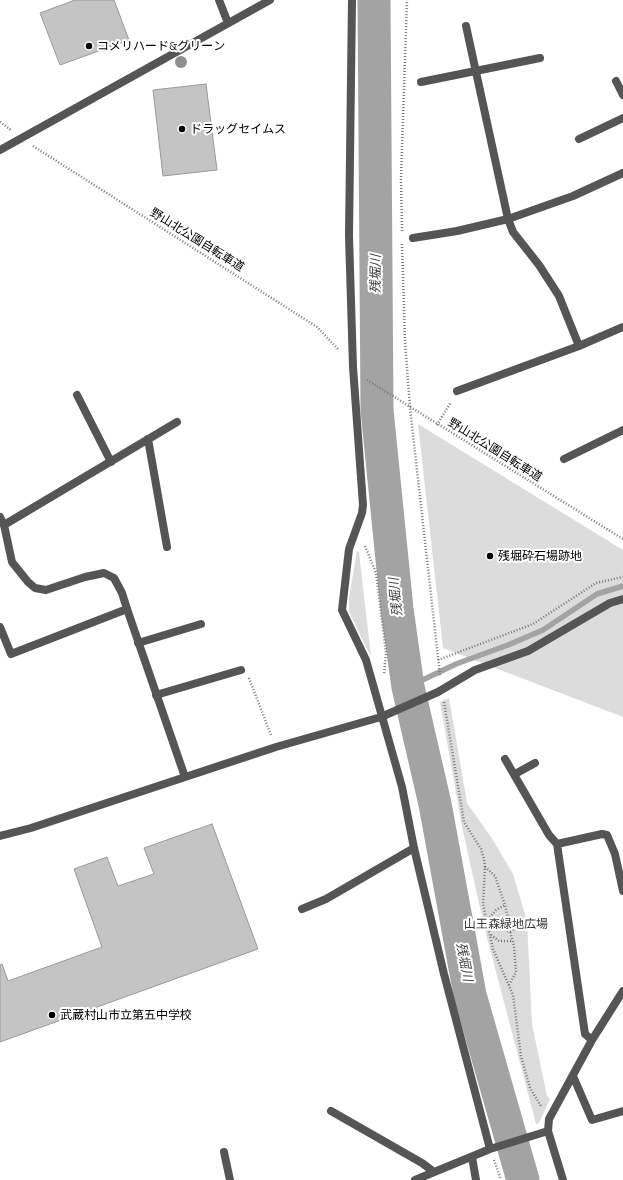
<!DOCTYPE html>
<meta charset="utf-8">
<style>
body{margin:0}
canvas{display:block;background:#fff}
</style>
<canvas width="623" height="1180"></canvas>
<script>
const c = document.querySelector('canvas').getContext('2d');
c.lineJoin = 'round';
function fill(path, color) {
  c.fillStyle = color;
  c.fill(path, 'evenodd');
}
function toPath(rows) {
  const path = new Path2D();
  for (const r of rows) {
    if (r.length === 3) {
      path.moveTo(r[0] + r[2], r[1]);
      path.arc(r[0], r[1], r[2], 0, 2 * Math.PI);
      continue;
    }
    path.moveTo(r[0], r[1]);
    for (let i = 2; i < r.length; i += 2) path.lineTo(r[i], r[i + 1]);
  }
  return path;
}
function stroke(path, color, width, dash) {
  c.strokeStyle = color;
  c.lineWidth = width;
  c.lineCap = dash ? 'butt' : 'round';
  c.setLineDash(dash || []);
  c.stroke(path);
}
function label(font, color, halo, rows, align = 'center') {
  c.font = font + ' "Alegreya Sans","Noto Sans JP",sans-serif';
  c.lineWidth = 4;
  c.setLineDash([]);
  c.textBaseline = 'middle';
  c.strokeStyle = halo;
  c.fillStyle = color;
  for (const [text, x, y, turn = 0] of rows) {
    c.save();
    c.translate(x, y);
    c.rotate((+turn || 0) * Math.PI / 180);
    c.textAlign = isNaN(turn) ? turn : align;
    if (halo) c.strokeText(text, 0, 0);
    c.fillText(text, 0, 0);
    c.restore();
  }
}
fill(toPath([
 [418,424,623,550,623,717,443,648],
 [357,551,359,552,371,657,349,612,349,598],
 [449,698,467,803,493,840,513,874,527,921,532,1024,547,1096,550,1099,539,1123,536,1124,485,930,462,827,440,702]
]), '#dcdcdc');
stroke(toPath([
 [408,687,456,664,508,645,543,630,597,594,623,586]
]), '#a3a3a3', 5.5);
stroke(toPath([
 [374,0,377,410,397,609,408,687,435,804,470,995,523,1180]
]), '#a3a3a3', 33);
const building = toPath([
 [75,0,114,0,129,40,60,65,40,13,75,0],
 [206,84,217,170,163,176,153,90,206,84],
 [212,824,258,949,0,1042,0,965,2,964,8,981,102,947,74,869,107,857,118,886,154,874,144,848,212,824]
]);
fill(building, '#c4c4c4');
stroke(building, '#999', 1);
stroke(toPath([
 [0,122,11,130],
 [33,146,317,327,339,350],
 [402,231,401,178,407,0],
 [402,244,405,341,410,408,440,675],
 [367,380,623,539],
 [437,425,451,402],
 [365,546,376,573,386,653,384,674],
 [438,660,533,624,596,583,623,577],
 [249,678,271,735],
 [444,702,464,822,481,849,484,859,485,867,483,904,493,949,513,995,521,1056,530,1088,541,1106],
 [485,867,495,876,505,905,508,918],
 [509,924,7],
 [488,920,496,910,505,905],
 [491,935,499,941,513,941],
 [509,985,516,972,514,946,510,931],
 [494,1160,501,1180]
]), '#777', 2.5, [1, 2]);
stroke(toPath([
 [616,81,623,95],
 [421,82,540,58],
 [579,139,623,118],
 [77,395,111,462],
 [148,439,167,547],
 [4,525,12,562,28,582,35,588,46,590,85,577,104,573,114,578,122,593,127,609],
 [138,643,201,624],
 [156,695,241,670],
 [515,774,535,763],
 [302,909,326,899,414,848],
 [472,1157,476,1180]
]), '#555', 8);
stroke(toPath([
 [219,0,228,23],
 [352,0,349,236,353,367,363,505,362,513,349,549,342,610,366,660,402,787,414,848,444,974,490,1149],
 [466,26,508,219,513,232,539,265,559,296,579,346],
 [413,238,457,231,508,219,573,196,623,173],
 [457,391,579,346,623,327],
 [564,459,623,430],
 [0,517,4,525,177,422],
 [0,627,11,654,127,609,185,777],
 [505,759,549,835,557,844,585,1034,592,1040],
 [0,836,31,828,276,747,381,717,438,692,475,670,528,651,610,603,623,599],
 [557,844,602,834,607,835,615,854,623,891],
 [573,1076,592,1120,623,1111],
 [331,1111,422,1163,434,1172],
 [224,1152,230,1180],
 [415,1180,490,1149,548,1131],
 [563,1180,548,1131,549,1119,592,1040,623,991]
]), '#555', 8);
stroke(toPath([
 [0,150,270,0]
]), '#555', 8);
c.fillStyle = '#8f8f8f';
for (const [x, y] of [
 [181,62]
]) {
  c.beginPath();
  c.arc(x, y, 6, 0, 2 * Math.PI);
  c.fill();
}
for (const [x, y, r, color] of [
 [89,46,4,"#000"],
 [182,129,4,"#000"],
 [490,556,4,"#000"],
 [52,1015,4,"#000"]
]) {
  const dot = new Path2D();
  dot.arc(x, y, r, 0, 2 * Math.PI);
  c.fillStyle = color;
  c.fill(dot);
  stroke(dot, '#fff', 1.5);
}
label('12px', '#000', '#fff', [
 ["コメリハード&グリーン",97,46],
 ["ドラッグセイムス",190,129],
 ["残堀砕石場跡地",498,556],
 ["武蔵村山市立第五中学校",60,1015]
], 'left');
label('12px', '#000', '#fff', [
 ["野山北公園自転車道",197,240,32],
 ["野山北公園自転車道",495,450,32]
]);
label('12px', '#333', '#fff', [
 ["山王森緑地広場",506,924]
]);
label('italic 13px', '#444', '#fff', [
 ["残堀川",376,274,-90],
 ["残堀川",396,597,-96],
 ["残堀川",464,962,79]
]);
</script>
